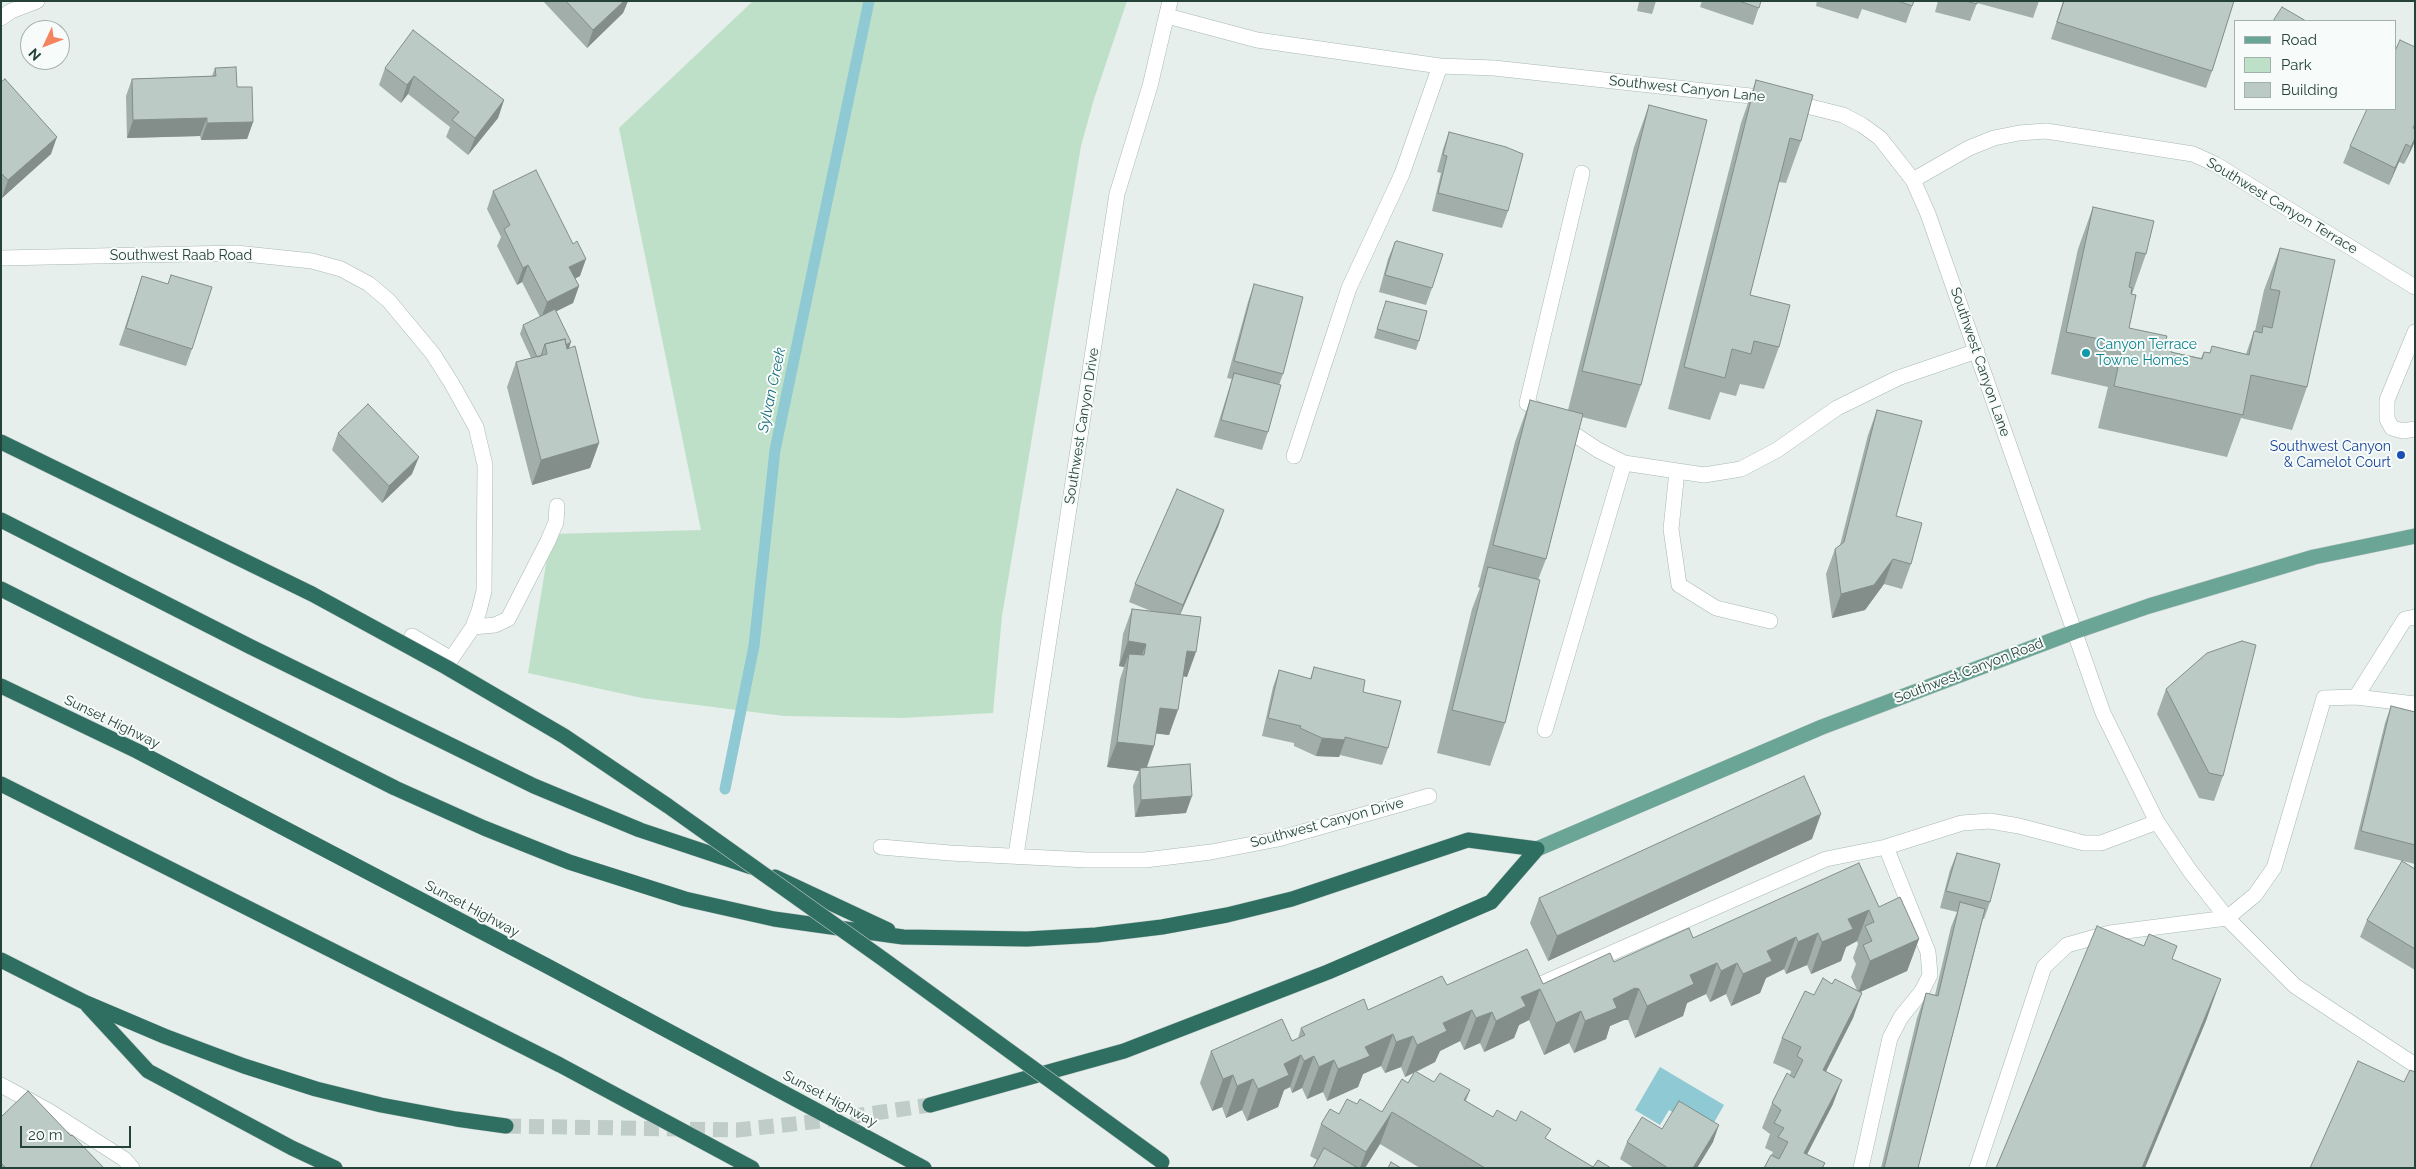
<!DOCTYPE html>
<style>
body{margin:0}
#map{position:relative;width:2416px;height:1169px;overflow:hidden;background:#e6efeb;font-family:Raleway,sans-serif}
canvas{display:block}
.frame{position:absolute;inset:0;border:2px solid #24423a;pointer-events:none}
.legend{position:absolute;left:2234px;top:20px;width:162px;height:90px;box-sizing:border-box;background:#f7fbf9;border:1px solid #a3b1ad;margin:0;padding:6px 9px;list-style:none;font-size:15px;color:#24423a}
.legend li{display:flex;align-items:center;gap:10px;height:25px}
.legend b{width:25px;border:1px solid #a3b1ad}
.north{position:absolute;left:20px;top:20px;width:50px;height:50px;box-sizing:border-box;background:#f7fbf9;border:1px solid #a3b1ad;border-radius:50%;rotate:227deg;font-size:14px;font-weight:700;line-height:20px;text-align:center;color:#24423a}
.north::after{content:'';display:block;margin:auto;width:18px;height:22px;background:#f4845f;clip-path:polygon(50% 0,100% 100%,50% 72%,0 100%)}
.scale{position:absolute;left:20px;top:1126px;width:111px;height:22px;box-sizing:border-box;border:2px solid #24423a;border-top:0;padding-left:6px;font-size:15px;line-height:18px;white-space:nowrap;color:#24423a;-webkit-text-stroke:4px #f7fbf9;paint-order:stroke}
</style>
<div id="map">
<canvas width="2416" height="1169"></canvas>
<div class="frame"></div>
<ul class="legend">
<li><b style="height:6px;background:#6aa596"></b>Road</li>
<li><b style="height:14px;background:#bfe0c8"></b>Park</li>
<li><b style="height:14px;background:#bbcac4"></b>Building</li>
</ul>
<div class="north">N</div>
<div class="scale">20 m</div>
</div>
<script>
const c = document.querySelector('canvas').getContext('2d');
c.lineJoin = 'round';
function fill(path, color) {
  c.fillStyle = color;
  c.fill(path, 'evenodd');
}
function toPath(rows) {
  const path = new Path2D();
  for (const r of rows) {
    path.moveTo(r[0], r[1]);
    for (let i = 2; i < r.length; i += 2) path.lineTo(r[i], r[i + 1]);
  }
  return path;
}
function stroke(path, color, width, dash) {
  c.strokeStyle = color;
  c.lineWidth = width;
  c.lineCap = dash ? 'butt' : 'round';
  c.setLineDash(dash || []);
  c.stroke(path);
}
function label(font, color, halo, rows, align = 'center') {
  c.font = font + ' Raleway,sans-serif';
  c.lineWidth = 4;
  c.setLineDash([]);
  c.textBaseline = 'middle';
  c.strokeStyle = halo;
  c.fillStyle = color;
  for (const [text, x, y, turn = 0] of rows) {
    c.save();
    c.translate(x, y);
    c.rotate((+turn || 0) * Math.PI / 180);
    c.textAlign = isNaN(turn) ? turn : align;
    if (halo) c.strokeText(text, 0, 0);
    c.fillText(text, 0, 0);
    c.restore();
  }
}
fill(toPath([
 [753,1,1127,1,1094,99,1081,146,1002,616,993,713,902,718,784,716,642,698,528,673,551,534,701,530,619,128]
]), '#bfe0c8');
fill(toPath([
 [1660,1067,1724,1105,1708,1133,1669,1110,1660,1125,1635,1110]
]), '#8ec9d4');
stroke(toPath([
 [725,789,754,646,775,450,869,1]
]), '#8ec9d4', 11);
stroke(toPath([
 [506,1126,737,1130,821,1121,930,1105]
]), '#bfccc8', 15, [15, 8]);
const minor = toPath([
 [1167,16,1257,40,1440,66,1494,68,1769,98],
 [1,18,11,11,37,1],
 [1791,102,1843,115,1862,125,1880,138,1913,180,1928,214,2103,713,2157,822,2190,871,2227,918,2295,986,2415,1065],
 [1582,173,1527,403,1598,450,1624,463],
 [1913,180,1969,148,1994,138,2019,133,2046,131,2193,154,2215,164,2415,287],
 [1,258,236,253,312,261,341,269,369,284,389,301,433,354,452,384,476,427,485,465,484,591,479,611,473,627,451,659,412,636],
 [2415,332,2387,400,2387,419,2392,428,2403,431,2415,429],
 [1294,456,1349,288,1402,174,1440,66],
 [1677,471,1671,529,1679,585,1716,608,1770,621],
 [473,627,495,625,508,619,548,541,556,522,557,506],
 [2356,697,2405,619,2415,617],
 [1545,730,1624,463,1704,475,1741,469,1777,450,1837,408,1898,378,1977,351],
 [881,847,950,853,1087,860,1145,860,1211,852,1278,839,1429,796],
 [1016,855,1117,194,1150,86,1170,1],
 [1527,990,1826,859,1886,847],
 [1,1085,49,1111,124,1159,132,1168],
 [1861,1168,1890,1038,1901,1017,1922,991,1930,975,1928,952,1886,847,1962,823,1990,821,2019,826,2084,843,2101,843,2157,822],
 [1977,1168,2044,967,2067,945,2110,933,2227,918,2255,895,2274,868,2324,698,2356,697,2415,704]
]);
const major = toPath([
 [1537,849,1822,727,2074,632,2149,606,2314,557,2415,536]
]);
const highway = toPath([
 [1,442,312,594],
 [1,520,251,647,534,786,640,830,751,867],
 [1,589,395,788,484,828,569,862,685,899,774,919,903,937,1027,939,1096,935,1162,927,1227,915,1292,899,1468,840,1537,849],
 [1,686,137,751,549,967,924,1168],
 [1,784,560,1065,752,1168],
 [775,877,888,930],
 [1,960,84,1002,164,1036,244,1066,316,1089,381,1105,456,1119,506,1126],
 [88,1006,148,1071,292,1148,335,1168],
 [930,1105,1124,1051,1328,972,1491,902,1537,849]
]);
stroke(minor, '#a8b8b2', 16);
stroke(major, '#c2cac8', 16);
stroke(highway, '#c2cac8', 16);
stroke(minor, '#fff', 15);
stroke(major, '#6aa596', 15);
stroke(highway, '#2f6f62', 15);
const highwayBridge = toPath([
 [312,594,446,667,564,736,668,806,883,959,1162,1162]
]);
stroke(highwayBridge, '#c2cac8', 16, []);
stroke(highwayBridge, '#2f6f62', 15);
fill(toPath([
 [543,1,628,1,623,13,587,48],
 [1636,1,1656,1,1652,14,1637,11,1639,2],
 [1702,1,1761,1,1753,25,1700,7],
 [1817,1,1914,1,1906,23,1862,9,1858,19,1816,6],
 [1938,1,2039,1,2033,18,1977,3,1970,21,1935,12],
 [2063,1,2234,1,2212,71,2206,88,2051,39],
 [215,68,237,87,253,122,247,139,201,140,200,136,127,138,126,96,132,79,212,76],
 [385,68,504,100,498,118,468,155,446,137,450,127,408,94,401,103,379,85],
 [1756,80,1801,141,1786,183,1779,182,1750,295,1779,347,1764,389,1740,384,1736,396,1720,392,1710,420,1668,409,1741,123],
 [1,82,51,154,2,198,1,197],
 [1649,105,1641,385,1626,428,1582,417,1546,559,1538,580,1505,723,1490,766,1437,753,1472,609,1480,588,1478,587,1515,442,1530,400,1568,410,1634,147],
 [2414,129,2415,141,2412,148,2404,164,2399,162,2389,185,2343,163,2350,146],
 [1449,132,1508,211,1502,228,1432,211,1441,173,1437,172,1443,149],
 [493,191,580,276,575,278,579,286,573,303,556,311,599,443,590,468,532,485,507,387,516,362,531,358,520,334,523,325,540,317,522,282,517,285,497,246,501,237,487,209],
 [2093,207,2146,254,2132,294,2129,328,2165,343,2171,352,2201,358,2204,352,2210,353,2212,346,2246,354,2254,331,2255,331,2264,290,2280,248,2307,387,2292,430,2241,418,2227,457,2098,428,2108,387,2051,374,2078,249],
 [1395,242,1432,288,1426,305,1379,292,1388,259],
 [142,276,192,349,186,366,119,345],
 [1254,284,1283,374,1279,385,1268,432,1262,450,1214,437,1232,379,1227,378,1248,302],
 [1386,301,1419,341,1416,350,1374,338],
 [1877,410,1896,516,1911,564,1902,589,1884,584,1865,610,1832,618,1826,574,1835,549,1840,545,1868,435],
 [338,433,412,474,382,503,332,450],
 [1224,510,1218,527,1180,614,1187,677,1183,676,1169,735,1156,733,1154,746,1147,768,1186,813,1135,817,1133,786,1139,771,1107,767,1120,679,1124,667,1119,666,1123,634,1132,609,1151,611,1129,602,1135,584],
 [1314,667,1363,692,1388,748,1382,765,1340,755,1339,757,1316,756,1294,746,1294,743,1262,736,1273,687,1279,670,1310,679],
 [2166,689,2223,776,2214,801,2199,798,2157,714],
 [2391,706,2415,712,2415,864,2354,849,2385,723],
 [1812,839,1548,961,1530,923,1539,898],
 [1957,853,1990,902,1984,919,1983,919,1918,1168,1881,1168,1917,1018,1926,993,1935,995,1951,927,1957,912,1940,908,1950,870],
 [2415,869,2415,970,2360,937,2367,920],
 [1879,907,1919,939,1907,971,1860,992,1853,1018,1826,1071,1833,1104,1807,1154,1825,1163,1823,1168,1764,1168,1773,1152,1765,1148,1770,1134,1762,1128,1772,1103,1790,1075,1791,1071,1773,1063,1782,1038,1814,995,1832,984,1857,990,1851,977,1856,964,1853,958,1858,944,1857,941,1846,947,1841,961,1811,974,1807,965,1786,974,1784,969,1766,978,1760,993,1731,1006,1726,994,1710,1002,1706,994,1687,1003,1683,1016,1635,1038,1628,1020,1624,1020,1610,1026,1606,1039,1574,1053,1569,1043,1544,1055,1529,1020,1519,1025,1514,1038,1484,1052,1480,1043,1464,1050,1460,1041,1440,1051,1435,1062,1416,1072,1434,1082,1470,1090,1466,1101,1493,1117,1547,1139,1593,1167,1611,1168,1420,1168,1380,1144,1365,1168,1313,1168,1317,1160,1310,1156,1321,1124,1357,1104,1382,1112,1408,1083,1415,1072,1405,1077,1401,1067,1385,1073,1381,1066,1363,1074,1358,1087,1327,1101,1323,1092,1307,1099,1302,1088,1292,1093,1290,1087,1284,1090,1278,1107,1247,1121,1242,1110,1226,1118,1222,1107,1212,1111,1200,1083,1211,1051,1292,1041,1298,1038,1301,1028,1368,1010,1447,985,1543,984,1693,938],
 [1,1117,71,1136,104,1168,1,1168],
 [1662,1129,1713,1142,1697,1168,1634,1168,1620,1159,1627,1142]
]), '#a1aea9');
fill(toPath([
 [624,1,628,1,623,13,587,48,593,30],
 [414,76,408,94,401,103,407,85],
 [504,100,498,118,468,155,475,138],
 [207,118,200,136,127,138,133,120],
 [253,122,247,139,201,140,207,123],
 [57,137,51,154,2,198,8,180],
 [2415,138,2415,141,2412,148,2404,164,2411,147],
 [2406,144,2399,162,2389,185,2395,168],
 [586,259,580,276,563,285,569,267],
 [528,265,522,282,517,285,523,268],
 [579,286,573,303,541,319,547,302],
 [571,342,568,351,546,356],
 [599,443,590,468,532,485,541,460],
 [419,457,412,474,382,503,389,486],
 [1224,510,1218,527,1177,622,1183,605],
 [1893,559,1884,584,1865,610,1832,618,1841,594],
 [1128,641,1146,644,1137,668,1129,654,1124,667,1119,666],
 [1187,651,1196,652,1187,677,1178,675],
 [1160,708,1178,710,1169,735,1151,733],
 [1322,738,1345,740,1339,757,1316,756],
 [1117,742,1154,746,1145,771,1140,768,1139,771,1107,767],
 [1192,796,1186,813,1135,817,1141,800],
 [1821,814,1812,839,1548,961,1557,936],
 [1869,910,1857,941,1846,947,1841,961,1811,974,1822,942,1848,919],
 [1818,933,1807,965,1786,974,1798,942],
 [1796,937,1784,969,1766,978,1760,993,1731,1006,1743,974,1767,951],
 [1919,939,1907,971,1858,993,1870,961],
 [1717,963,1706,994,1687,1003,1683,1016,1635,1038,1647,1006,1690,975],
 [1737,963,1726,994,1710,1002,1721,971],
 [2221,979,2206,1021,2145,1168,2142,1168],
 [1635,988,1639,989,1628,1020,1624,1020,1610,1026,1606,1039,1574,1053,1585,1021,1613,999],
 [1540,989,1529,1020,1519,1025,1514,1038,1484,1052,1496,1021,1521,997],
 [1862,993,1853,1018,1814,1095,1823,1070],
 [1472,1010,1460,1041,1440,1051,1435,1062,1405,1077,1417,1045,1443,1023],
 [1581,1011,1569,1043,1544,1055,1556,1023],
 [1492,1012,1480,1043,1464,1050,1476,1018],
 [1393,1034,1381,1066,1363,1074,1358,1087,1327,1101,1338,1069,1365,1047],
 [1413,1036,1401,1067,1385,1073,1396,1042],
 [1301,1055,1290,1087,1284,1090,1278,1107,1247,1121,1258,1089,1284,1064],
 [1314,1056,1302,1088,1292,1093,1304,1061],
 [1334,1060,1323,1092,1307,1099,1319,1067],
 [1233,1075,1222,1107,1212,1111,1223,1079],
 [1253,1079,1242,1110,1226,1118,1237,1086],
 [1842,1080,1833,1104,1800,1168,1804,1153],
 [1392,1112,1380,1144,1365,1168,1360,1168,1366,1152],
 [1719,1125,1713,1142,1697,1168,1693,1168]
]), '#838d89');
const building = toPath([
 [566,1,624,1,593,30,566,1],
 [1739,1,1761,1,1759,8,1739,1],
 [1898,1,1914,1,1912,6,1898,1],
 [1966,1,1977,1,1977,4,1966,1],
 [2064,1,2234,1,2212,71,2057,22,2064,1],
 [2282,7,2306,21,2273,21,2282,7],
 [413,30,504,100,475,138,452,120,459,112,414,76,407,85,385,68,413,30],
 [2400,40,2415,47,2415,124,2413,128,2415,129,2415,138,2411,147,2406,144,2395,168,2350,146,2367,109,2395,109,2395,51,2400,40],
 [236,67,237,87,252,87,253,122,207,123,207,118,133,120,132,79,216,76,215,68,236,67],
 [5,79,57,137,8,180,1,173,1,82,5,79],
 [1756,80,1813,95,1801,141,1790,138,1750,295,1790,305,1779,347,1754,341,1751,354,1732,349,1725,378,1684,367,1756,80],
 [1649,105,1707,120,1641,385,1582,371,1649,105],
 [1449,132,1506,147,1523,154,1508,211,1438,193,1447,156,1443,155,1449,132],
 [536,170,573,244,577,241,586,259,569,267,579,286,547,302,528,265,523,268,504,229,510,225,493,191,536,170],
 [2093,207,2154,221,2146,254,2136,252,2129,287,2132,288,2131,294,2136,295,2129,328,2167,336,2165,343,2172,345,2171,352,2202,359,2204,352,2210,353,2212,346,2249,355,2254,331,2262,333,2263,326,2272,328,2280,291,2270,289,2280,248,2335,260,2307,387,2251,375,2243,415,2114,386,2123,344,2066,332,2093,207],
 [1397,241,1443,254,1432,288,1385,275,1395,242,1397,241],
 [171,275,212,287,192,349,126,328,142,276,168,284,171,275],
 [1254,284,1303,297,1283,374,1234,361,1254,284],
 [1386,301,1427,311,1419,341,1377,329,1386,301],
 [555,309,571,342,566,345,565,339,545,344,541,356,537,357,523,325,555,309],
 [565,339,567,349,575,346,599,443,541,460,516,362,547,354,545,344,565,339],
 [1234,373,1281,385,1268,432,1221,420,1234,373],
 [1530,400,1583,414,1546,559,1493,545,1530,400],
 [368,404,419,457,389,486,338,433,368,404],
 [1877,410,1922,421,1896,516,1922,523,1911,564,1893,559,1874,585,1841,594,1835,549,1844,542,1877,410],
 [1177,489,1224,510,1183,605,1135,584,1177,489],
 [1488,567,1540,580,1505,723,1452,710,1488,567],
 [1132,609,1201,617,1196,652,1187,651,1178,710,1160,708,1154,746,1117,742,1129,654,1144,655,1146,644,1128,641,1132,609],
 [2242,641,2256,645,2223,776,2209,773,2166,689,2207,653,2242,641],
 [1314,667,1365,680,1363,692,1401,701,1388,748,1345,737,1345,740,1322,738,1300,728,1301,726,1268,718,1279,670,1311,679,1314,667],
 [2391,706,2415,712,2415,845,2361,831,2391,706],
 [1190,764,1192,796,1141,800,1140,768,1190,764],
 [1804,776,1821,814,1557,936,1539,898,1804,776],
 [1957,853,2000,864,1990,902,1946,891,1957,853],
 [2402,861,2415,869,2415,949,2367,920,2402,861],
 [1859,863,1879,907,1900,897,1919,939,1870,961,1863,945,1872,941,1865,926,1874,922,1869,910,1848,919,1853,929,1822,942,1818,933,1798,942,1796,937,1767,951,1772,961,1743,974,1737,963,1721,971,1717,963,1690,975,1694,984,1647,1006,1639,989,1635,988,1613,999,1617,1008,1585,1021,1581,1011,1556,1023,1540,989,1521,997,1526,1006,1496,1021,1492,1012,1476,1018,1472,1010,1443,1023,1447,1031,1417,1045,1413,1036,1396,1042,1393,1034,1365,1047,1370,1056,1338,1069,1334,1060,1319,1067,1314,1056,1304,1061,1301,1055,1284,1064,1289,1075,1258,1089,1253,1079,1237,1086,1233,1075,1223,1079,1211,1051,1282,1019,1292,1041,1305,1035,1301,1028,1364,999,1368,1010,1442,976,1447,985,1527,949,1543,984,1610,953,1614,962,1689,928,1693,938,1859,863],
 [1960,902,1985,909,1918,1168,1884,1168,1926,993,1938,996,1960,902],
 [2097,926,2144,946,2149,934,2177,946,2172,959,2221,979,2142,1168,1996,1168,2097,926],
 [1823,978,1832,984,1835,979,1862,993,1823,1070,1842,1080,1804,1153,1825,1163,1822,1168,1764,1168,1771,1155,1779,1159,1788,1142,1778,1137,1784,1128,1774,1123,1781,1110,1772,1103,1787,1073,1794,1078,1803,1060,1797,1056,1801,1047,1782,1038,1805,991,1814,995,1823,978],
 [2358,1061,2404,1082,2410,1070,2415,1072,2415,1168,2310,1168,2358,1061],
 [1415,1071,1434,1082,1440,1073,1470,1090,1464,1100,1493,1117,1497,1110,1516,1121,1521,1111,1551,1129,1545,1138,1593,1167,1598,1160,1611,1168,1485,1168,1392,1112,1366,1152,1321,1124,1330,1109,1339,1114,1347,1099,1357,1104,1360,1099,1382,1112,1402,1079,1408,1083,1415,1071],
 [28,1091,71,1136,72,1135,104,1168,6,1168,1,1163,1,1117,28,1091],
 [1679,1101,1719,1125,1693,1168,1668,1168,1627,1142,1642,1117,1662,1129,1679,1101],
 [1324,1148,1358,1168,1313,1168,1324,1148],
 [1391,1162,1401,1168,1388,1168,1391,1162]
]);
fill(building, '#bbcac4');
stroke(building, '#838d89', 1);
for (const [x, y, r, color] of [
 [2086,353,5,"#0f9aa8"],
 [2401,455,5,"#1a4fb4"]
]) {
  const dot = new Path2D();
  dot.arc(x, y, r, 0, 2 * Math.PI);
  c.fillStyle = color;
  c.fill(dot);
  stroke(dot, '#f7fbf9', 2);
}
label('14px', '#24423a', '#f7fbf9', [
 ["Southwest Canyon Lane",1687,89,6],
 ["Southwest Canyon Terrace",2282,206,31],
 ["Southwest Raab Road",181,256],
 ["Southwest Canyon Lane",1980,362,71],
 ["Southwest Canyon Drive",1082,426,-81],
 ["Southwest Canyon Road",1969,671,-21],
 ["Sunset Highway",112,722,26],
 ["Southwest Canyon Drive",1327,823,-15],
 ["Sunset Highway",472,909,28],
 ["Sunset Highway",830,1099,28]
]);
label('14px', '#0d838f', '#f7fbf9', [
 ["Canyon Terrace",2096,345],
 ["Towne Homes",2096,361]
], 'left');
label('14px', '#164399', '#f7fbf9', [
 ["Southwest Canyon",2391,447],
 ["& Camelot Court",2391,463]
], 'right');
label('italic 15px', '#1c6f80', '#f7fbf9', [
 ["Sylvan Creek",772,390,-78]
]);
</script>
